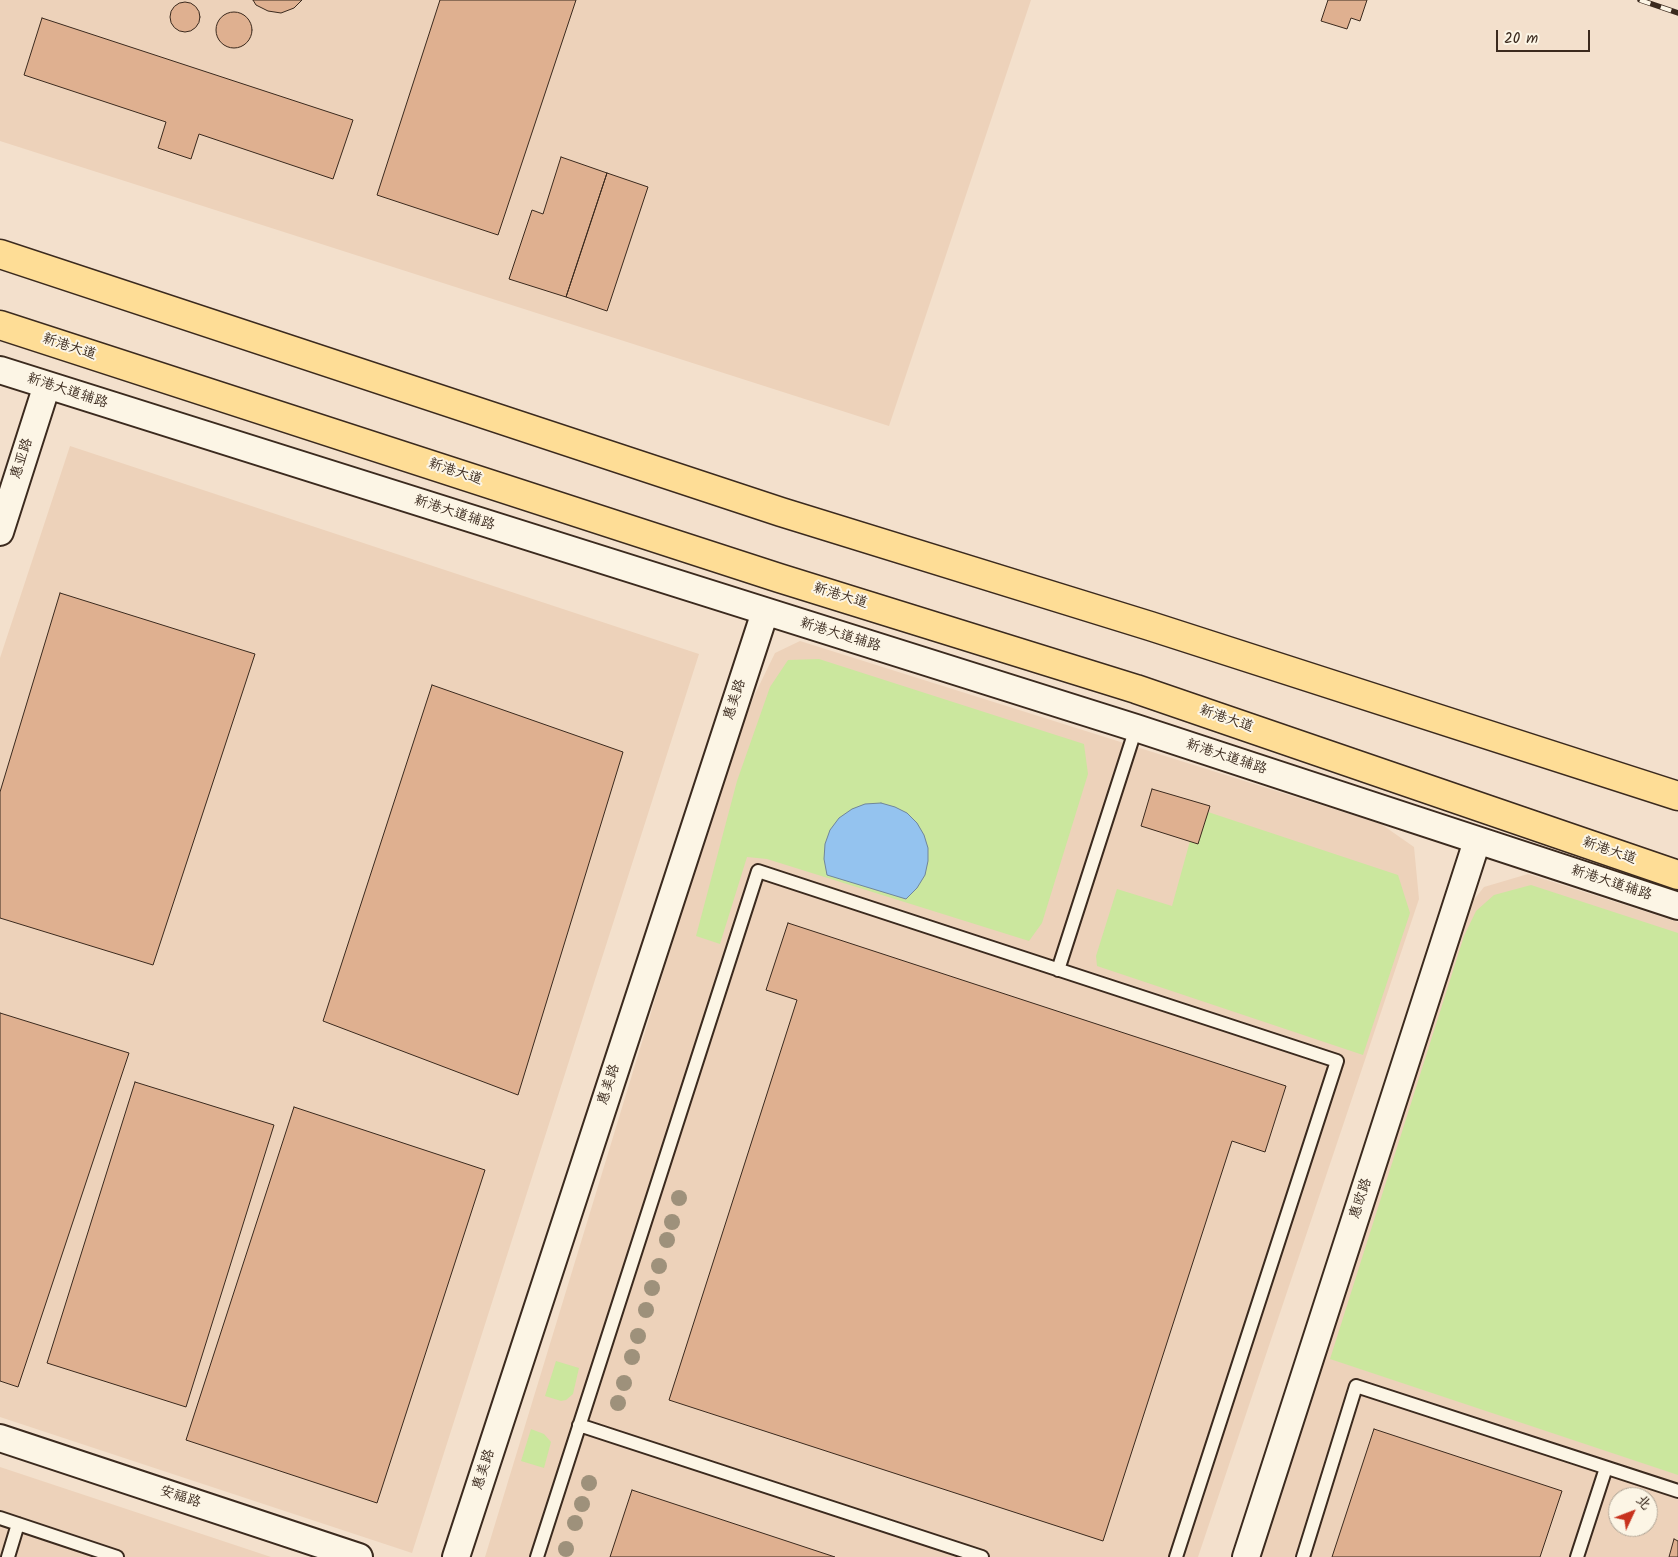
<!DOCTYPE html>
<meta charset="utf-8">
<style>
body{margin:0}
#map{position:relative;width:1678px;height:1557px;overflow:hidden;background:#f3e0cc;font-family:Kalam,"LXGW WenKai TC",sans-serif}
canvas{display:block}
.north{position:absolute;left:1608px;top:1487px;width:50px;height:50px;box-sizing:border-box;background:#fcf5e5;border:1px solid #afa495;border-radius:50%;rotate:47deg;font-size:14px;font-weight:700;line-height:20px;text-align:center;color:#3b2a1e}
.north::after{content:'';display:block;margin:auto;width:18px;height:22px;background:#c8321e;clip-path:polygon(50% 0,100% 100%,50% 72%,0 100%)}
.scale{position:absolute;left:1496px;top:30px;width:94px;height:22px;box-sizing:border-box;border:2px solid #3b2a1e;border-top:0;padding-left:6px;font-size:15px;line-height:18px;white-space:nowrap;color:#3b2a1e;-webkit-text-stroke:4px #fcf5e5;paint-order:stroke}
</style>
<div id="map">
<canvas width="1678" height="1557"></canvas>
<div class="north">北</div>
<div class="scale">20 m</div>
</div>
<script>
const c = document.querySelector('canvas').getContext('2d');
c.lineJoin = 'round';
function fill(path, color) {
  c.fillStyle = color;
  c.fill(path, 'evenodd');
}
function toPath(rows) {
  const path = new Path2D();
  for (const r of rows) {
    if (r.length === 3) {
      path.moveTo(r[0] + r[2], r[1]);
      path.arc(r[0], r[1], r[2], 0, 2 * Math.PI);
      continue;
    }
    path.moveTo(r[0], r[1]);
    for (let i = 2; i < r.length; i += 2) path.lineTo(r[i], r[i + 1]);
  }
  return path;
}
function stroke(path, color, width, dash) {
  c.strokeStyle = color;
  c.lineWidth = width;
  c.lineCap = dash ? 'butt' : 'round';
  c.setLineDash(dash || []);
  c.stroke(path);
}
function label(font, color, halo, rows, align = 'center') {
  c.font = font + ' Kalam,"LXGW WenKai TC",sans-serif';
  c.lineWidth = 4;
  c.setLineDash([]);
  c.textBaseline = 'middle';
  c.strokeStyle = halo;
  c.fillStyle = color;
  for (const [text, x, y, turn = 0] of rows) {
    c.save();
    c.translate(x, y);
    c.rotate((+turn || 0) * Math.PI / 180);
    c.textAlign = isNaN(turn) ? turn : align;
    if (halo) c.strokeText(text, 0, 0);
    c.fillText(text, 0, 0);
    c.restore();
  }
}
fill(toPath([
 [0,0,1031,0,889,426,0,141],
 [70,446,699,654,412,1553,0,1417,0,658],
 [800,641,1381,824,1414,847,1419,899,1198,1557,485,1557,724,773,754,696,775,653],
 [1528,874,1678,922,1678,1557,1260,1557,1456,931,1468,907,1484,887],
 [1618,1497,1648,1497,1648,1527,1618,1527],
 [0,1467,271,1557,0,1557]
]), '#edd2ba');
fill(toPath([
 [819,659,1084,744,1088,774,1042,923,1029,941,767,859,747,857,720,944,696,936,737,781,770,687,788,660],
 [1208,812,1398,875,1410,913,1363,1055,1097,966,1096,956,1117,889,1172,906,1190,841,1198,844],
 [1531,885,1678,933,1678,1475,1330,1359,1464,936,1476,911,1494,895],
 [556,1361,579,1368,573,1394,566,1400,561,1401,545,1396],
 [531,1429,544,1434,551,1442,544,1468,521,1461]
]), '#cbe79e');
const water = toPath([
 [881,803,895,807,907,813,917,823,924,835,928,848,928,861,925,875,917,888,906,899,827,875,824,859,825,844,830,830,839,818,852,809,865,804,881,803]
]);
fill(water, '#94c3ef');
stroke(water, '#70869b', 1);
const building = toPath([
 [253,0,302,0,294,8,281,13,268,11,256,5,253,0],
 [440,0,576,0,498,235,377,195,440,0],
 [1328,0,1367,0,1360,21,1351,18,1347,29,1321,21,1328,0],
 [185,17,15],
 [234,30,18],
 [42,18,353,120,333,179,199,134,191,159,158,148,166,122,24,75,42,18],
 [561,157,607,173,566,297,509,279,532,210,543,214,561,157],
 [607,173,648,187,607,311,566,297,607,173],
 [60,593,255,654,153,965,0,918,0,792,60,593],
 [432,685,623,752,518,1095,323,1021,432,685],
 [1152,789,1210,806,1198,844,1141,826,1152,789],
 [788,923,1286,1086,1265,1152,1232,1141,1103,1541,669,1400,797,1000,766,990,788,923],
 [0,1013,129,1053,18,1387,0,1381,0,1013],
 [135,1082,274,1125,186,1407,47,1363,135,1082],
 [294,1107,485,1170,377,1503,186,1440,294,1107],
 [1374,1429,1562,1491,1540,1557,1332,1557,1374,1429],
 [632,1490,835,1557,610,1557,632,1490],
 [1674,1539,1678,1541,1678,1557,1669,1557,1674,1539]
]);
fill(building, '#dfb090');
stroke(building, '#3b2a1e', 1);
const lane = toPath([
 [1058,970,1136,728],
 [579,1425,982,1557],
 [0,1518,117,1557],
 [8,1557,18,1524],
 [537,1557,758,871,1337,1061,1176,1557],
 [1303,1557,1356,1386,1678,1491],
 [1577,1557,1606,1468]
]);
const street = toPath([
 [0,370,1136,728,1678,906],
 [0,532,47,385],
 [0,1438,359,1557],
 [456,1557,765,612],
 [1246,1557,1477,841]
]);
const primary = toPath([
 [0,254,781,512,1150,626,1678,796],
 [0,325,779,578,1136,689,1678,875]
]);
stroke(lane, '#3b2a1e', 16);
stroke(street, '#3b2a1e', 30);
stroke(primary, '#3b2a1e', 31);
stroke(lane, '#fcf5e5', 12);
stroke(street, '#fcf5e5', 26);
stroke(primary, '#fedd96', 28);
const rail = toPath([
 [1640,0,1678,13]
]);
stroke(rail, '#3b2a1e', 5.5);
stroke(rail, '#fcf5e5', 4, [11]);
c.fillStyle = '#9e917b';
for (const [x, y] of [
 [679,1198],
 [672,1222],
 [667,1240],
 [659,1266],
 [652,1288],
 [646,1310],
 [638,1336],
 [632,1357],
 [624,1383],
 [618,1403],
 [589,1483],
 [582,1504],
 [575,1523],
 [566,1549]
]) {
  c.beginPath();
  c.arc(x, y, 8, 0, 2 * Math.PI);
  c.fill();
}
label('14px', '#3b2a1e', '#fcf5e5', [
 ["新港大道",69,348,18],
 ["新港大道辅路",67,392,18],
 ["惠亚路",23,459,-72],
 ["新港大道",455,473,18],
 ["新港大道辅路",454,514,18],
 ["新港大道",840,597,17],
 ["新港大道辅路",840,636,17],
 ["惠美路",736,700,-72],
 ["新港大道",1226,720,19],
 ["新港大道辅路",1226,758,18],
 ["新港大道",1609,852,19],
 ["新港大道辅路",1611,884,18],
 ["惠美路",610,1085,-72],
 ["惠欧路",1362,1199,-72],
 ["惠美路",485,1470,-72],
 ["安福路",180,1498,18]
]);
</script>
